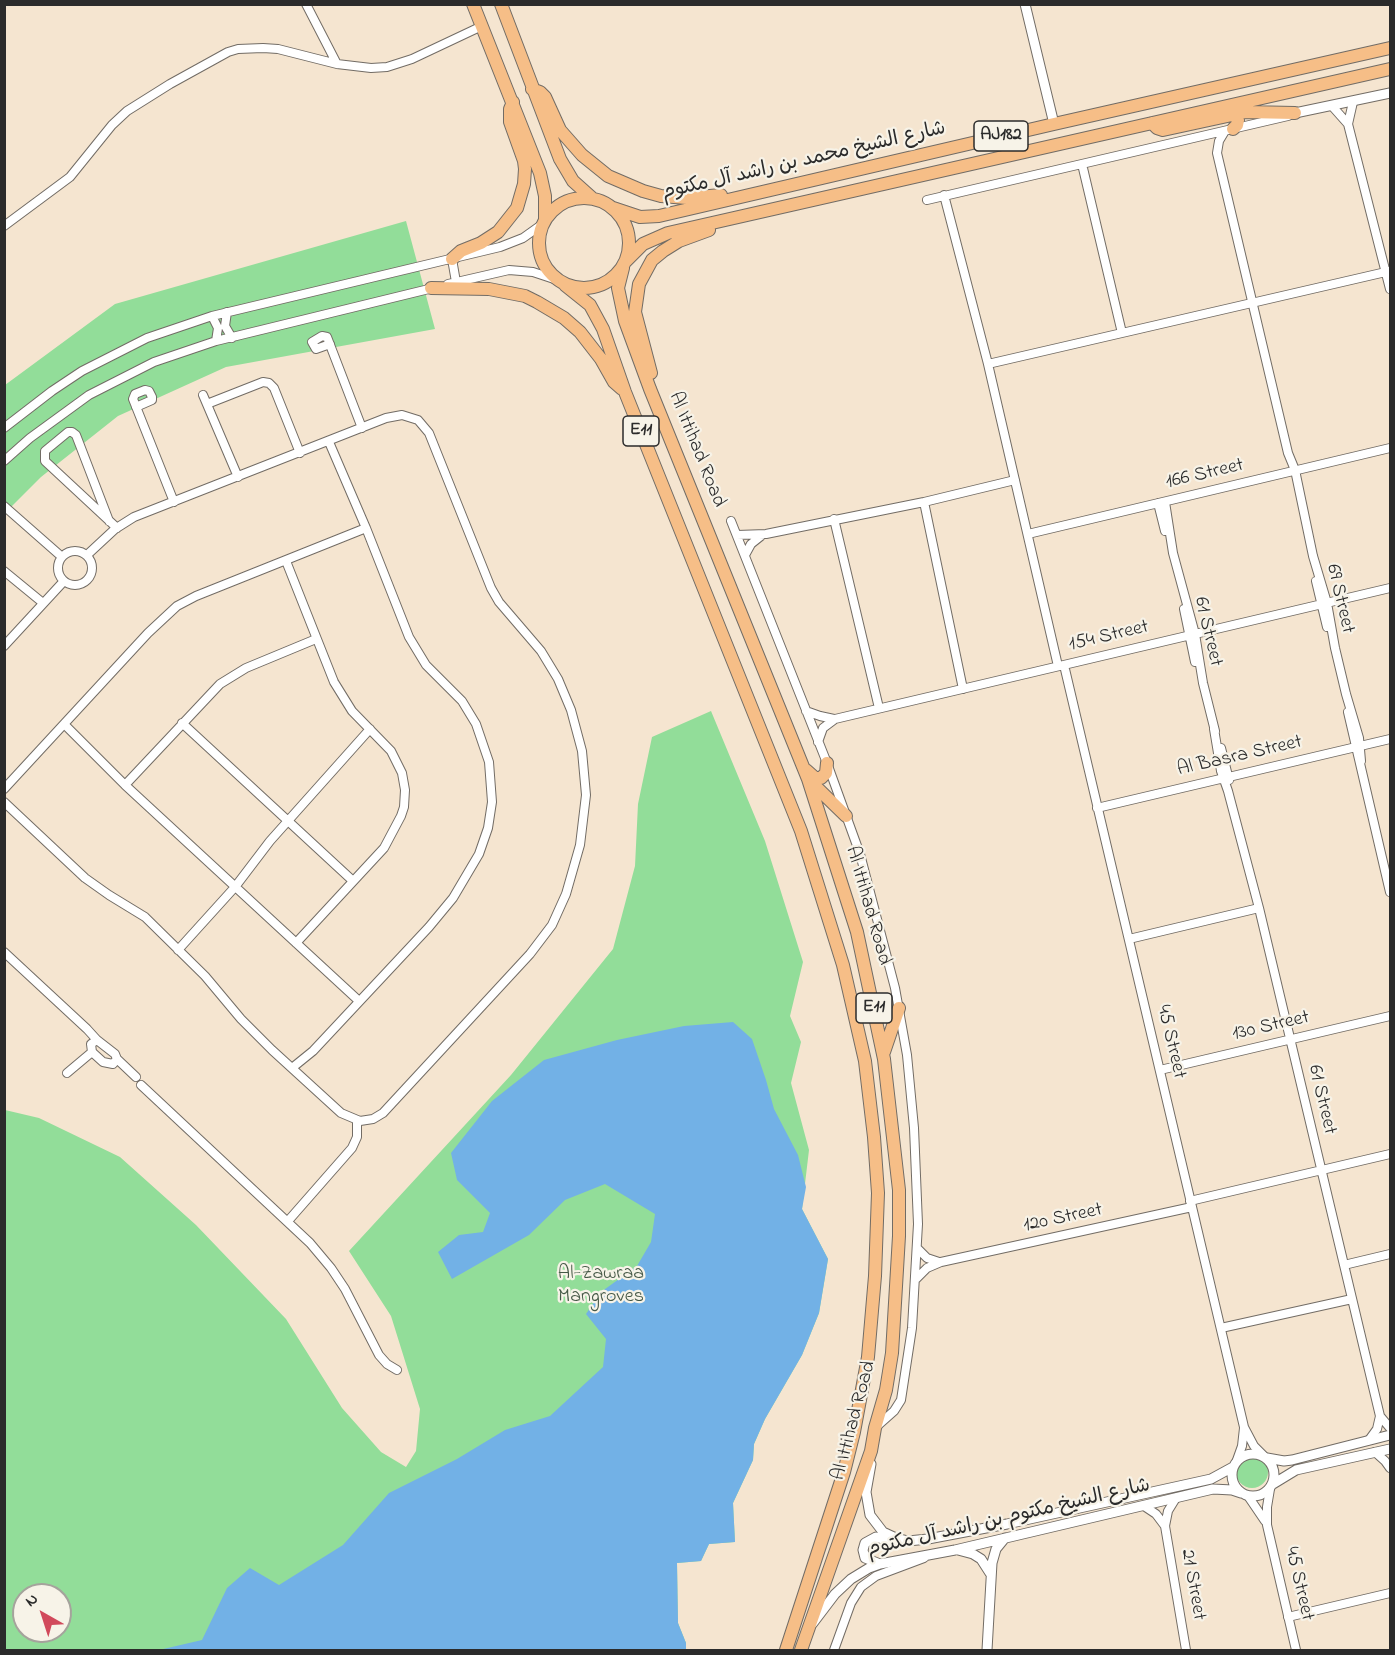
<!DOCTYPE html>
<meta charset="utf-8">
<style>
body{margin:0}
#map{position:relative;width:1395px;height:1655px;overflow:hidden;background:#f5e5d0;font-family:"Indie Flower",sans-serif}
canvas{display:block}
.frame{position:absolute;inset:0;border:6px solid #2b2b2b;pointer-events:none}
.north{position:absolute;left:12px;top:1583px;width:60px;height:60px;box-sizing:border-box;background:#f7f3e8;border:2px solid #a5a39c;border-radius:50%;rotate:321deg;font-size:16px;font-weight:700;line-height:24px;text-align:center;color:#2b2b2b}
.north::after{content:'';display:block;margin:auto;width:21px;height:27px;background:#d1495b;clip-path:polygon(50% 0,100% 100%,50% 72%,0 100%)}
</style>
<div id="map">
<canvas width="1395" height="1655"></canvas>
<div class="frame"></div>
<div class="north">N</div>
</div>
<script>
const c = document.querySelector('canvas').getContext('2d');
c.lineJoin = 'round';
function fill(path, color) {
  c.fillStyle = color;
  c.fill(path, 'evenodd');
}
function toPath(rows) {
  const path = new Path2D();
  for (const r of rows) {
    if (r.length === 3) {
      path.moveTo(r[0] + r[2], r[1]);
      path.arc(r[0], r[1], r[2], 0, 2 * Math.PI);
      continue;
    }
    path.moveTo(r[0], r[1]);
    for (let i = 2; i < r.length; i += 2) path.lineTo(r[i], r[i + 1]);
  }
  return path;
}
function stroke(path, color, width, dash) {
  c.strokeStyle = color;
  c.lineWidth = width;
  c.lineCap = dash ? 'butt' : 'round';
  c.setLineDash(dash || []);
  c.stroke(path);
}
function label(font, color, halo, rows, align = 'center') {
  c.font = font + ' "Indie Flower","Playpen Sans Arabic",sans-serif';
  c.lineWidth = 4.5;
  c.setLineDash([]);
  c.textBaseline = 'middle';
  c.strokeStyle = halo;
  c.fillStyle = color;
  for (const [text, x, y, turn = 0] of rows) {
    c.save();
    c.translate(x, y);
    c.rotate((+turn || 0) * Math.PI / 180);
    c.textAlign = isNaN(turn) ? turn : align;
    if (halo) c.strokeText(text, 0, 0);
    c.fillText(text, 0, 0);
    c.restore();
  }
}
fill(toPath([
 [406,221,435,329,226,367,118,416,41,477,5,513,5,385,115,304],
 [711,711,765,841,803,962,790,1016,801,1042,791,1083,809,1150,802,1209,828,1259,819,1313,802,1355,765,1419,754,1444,753,1460,733,1503,735,1542,709,1544,701,1561,677,1563,678,1623,686,1643,686,1650,5,1650,5,1110,39,1118,120,1157,196,1225,286,1319,342,1408,381,1452,406,1467,416,1451,420,1409,391,1316,349,1251,511,1075,613,949,635,866,638,804,652,737],
 [24,1595,60,1595,60,1631,24,1631],
 [1252,1472,16]
]), '#92dd99');
fill(toPath([
 [733,1022,752,1039,766,1080,774,1109,798,1155,806,1187,802,1209,828,1259,819,1313,802,1355,765,1419,754,1444,753,1460,733,1503,735,1542,709,1544,701,1561,677,1563,678,1623,686,1643,686,1650,159,1650,202,1640,227,1588,250,1568,279,1585,343,1545,389,1493,457,1459,505,1430,550,1416,603,1367,606,1339,586,1314,601,1292,637,1266,651,1242,655,1214,605,1184,565,1200,529,1235,452,1279,438,1252,459,1235,483,1232,490,1213,457,1180,451,1153,492,1101,544,1060,617,1040,684,1026]
]), '#72b1e6');
const minor = toPath([
 [306,4,337,64],
 [1353,102,1348,124,1390,289],
 [1332,106,1348,124],
 [1225,131,1219,141,1217,153,1288,453,1295,470,1313,556,1327,603,1335,648,1346,694,1359,738,1361,761],
 [1082,164,1122,333],
 [944,195,988,364,1058,666],
 [927,200,1288,116],
 [4,226,70,177,112,125,127,111,170,84,228,52,238,49,263,48,278,49,337,64,371,68,387,67,412,59,482,26],
 [452,259,456,282],
 [448,284,509,270,533,272,557,280],
 [227,312,225,326,232,338],
 [212,316,218,328,216,341],
 [330,344,316,349,312,342,322,336,327,337,362,428],
 [988,364,1390,271],
 [203,395,238,477],
 [207,404,263,382,269,383,274,388,300,453],
 [136,407,152,400,152,397,149,391,145,390,135,394,133,399,174,502],
 [4,428,52,391,82,371,147,338,212,316,500,247,523,238,544,223],
 [4,461,30,438,89,395,154,362,216,341,433,288],
 [924,502,963,689],
 [1165,502,1173,553,1195,634,1203,683,1215,731],
 [1158,503,1165,531],
 [4,506,62,557],
 [834,519,879,708],
 [109,521,76,435,72,432,68,432,45,451,45,461,117,528],
 [731,521,827,763,860,854,895,988,907,1055,914,1128,918,1224,912,1328,901,1400,894,1411,876,1427],
 [1028,534,1390,448],
 [737,535,766,534,924,502,1015,480],
 [75,568,17],
 [745,555,751,544,761,536],
 [286,561,334,682,352,711,391,751,402,773,405,790,404,807,401,816,384,848,296,943],
 [4,571,43,603],
 [1316,581,1327,627],
 [1184,609,1195,662],
 [4,646,64,581],
 [1064,665,1244,1427,1254,1446,1264,1456],
 [806,711,820,716,834,719],
 [1348,712,1390,892],
 [182,723,353,881],
 [64,724,125,785,359,1001],
 [1214,729,1221,771,1228,791,1259,908,1380,1416,1377,1429,1369,1440],
 [818,742,823,728,835,719,1390,588],
 [1221,748,1229,780],
 [125,785,220,684,246,668,316,639],
 [4,789,148,633,177,606,196,596,366,528],
 [4,802,85,878,109,895,145,917,205,976,241,1019,272,1050,341,1113,360,1121,373,1119,383,1113,530,954,552,925,566,894,580,845,586,795,582,751,571,710,558,679,541,651,499,602,491,588,429,433,418,420,402,415,386,418,134,517,115,529,87,555],
 [1097,808,1390,739],
 [1129,939,1259,908],
 [178,950,235,887,270,841,370,729],
 [4,952,87,1029,97,1040],
 [97,1040,115,1054,117,1059,113,1064,103,1062,92,1052,91,1044,97,1040],
 [117,1059,136,1077],
 [292,1068,313,1051,429,927,453,898,479,854,488,828,492,802,489,762,476,724,462,701,426,665,409,637,366,528,329,442],
 [1160,1070,1390,1016],
 [67,1073,92,1052],
 [141,1085,310,1243,331,1268,345,1289,379,1355,387,1364,397,1370],
 [1190,1201,1390,1154],
 [288,1221,352,1148,357,1137,357,1121],
 [917,1248,927,1258,939,1262],
 [1344,1265,1390,1254],
 [916,1279,927,1268,941,1262,1192,1207],
 [1221,1328,1352,1299],
 [1380,1416,1390,1428],
 [1375,1452,1385,1461,1390,1468],
 [1237,1460,1242,1446,1244,1428],
 [1270,1489,1267,1507,1267,1525,1296,1650],
 [1248,1496,1265,1521],
 [1176,1498,1168,1511,1165,1526,1186,1650],
 [1144,1506,1156,1514,1165,1526],
 [1288,1617,1390,1593],
 [834,1650,851,1603,861,1587,876,1576,924,1558]
]);
const tertiary = toPath([
 [1025,4,1054,124],
 [1295,113,1390,93],
 [1253,1475,21],
 [1267,1458,1284,1461,1292,1460,1390,1435],
 [871,1464,866,1492,870,1515,883,1532,896,1538,908,1541,928,1539,1007,1524,1211,1479,1233,1467],
 [1273,1484,1296,1470,1390,1449],
 [958,1550,973,1554,981,1559,990,1573],
 [880,1564,865,1558,863,1550,865,1543,876,1537,892,1542],
 [813,1623,835,1594,851,1579,869,1568,880,1564,955,1550,1213,1489,1232,1490,1241,1493],
 [987,1650,992,1563,996,1549,1005,1538]
]);
const trunk = toPath([
 [473,4,540,173,545,196,545,219],
 [501,4,560,159,573,181,592,198],
 [532,89,540,92,545,97,560,130,582,155,608,176,643,191,661,196,687,198,721,195],
 [1152,123,1157,128,1163,130,1246,112,1295,113],
 [1233,129,1237,125,1238,120,1233,114],
 [584,243,45],
 [613,208,640,217,659,216,1054,124,1390,48],
 [452,259,461,251,481,243,498,232,517,208,524,184,525,169,524,161,510,122,510,109,513,102],
 [626,261,643,244,668,233,1390,69],
 [623,268,618,288,625,321,650,389,808,779,857,932,884,1059,899,1190,899,1236,892,1353,886,1390,875,1428,871,1451,801,1650],
 [565,285,590,305,603,329,625,392,801,831,843,965,865,1061,874,1137,878,1193,875,1276,868,1357,854,1432,844,1472,786,1650],
 [431,288,489,289,525,296,537,302,564,318,580,332,601,359,614,382,622,389],
 [651,373,635,312,639,284,652,260,663,251,679,241,709,230],
 [806,770,815,778,821,778,826,773,827,763],
 [810,781,846,816],
 [884,1052,899,1008]
]);
stroke(minor, '#726c65', 10);
stroke(tertiary, '#726c65', 11);
stroke(trunk, '#726c65', 14);
stroke(minor, '#fff', 8);
stroke(tertiary, '#fff', 9);
stroke(trunk, '#f6be87', 12);
for (const [x, y, w] of [
 [1001,136,54],
 [641,431,36],
 [874,1008,36]
]) {
  const box = new Path2D();
  box.roundRect(x - w / 2, y - 15, w, 30, 4.5);
  c.fillStyle = '#f7f3e8';
  c.fill(box);
  stroke(box, '#2b2b2b', 1.5);
}
label('bold 18px', '#2b2b2b', null, [
 ["AJ182",1001,136],
 ["E11",641,431],
 ["E11",874,1008]
]);
label('20px', '#2b2b2b', '#f7f3e8', [
 ["شارع الشيخ محمد بن راشد آل مكتوم",804,162,-13],
 ["Al Ittihad Road",696,450,68],
 ["166 Street",1205,475,-13],
 ["69 Street",1339,599,77],
 ["61 Street",1207,632,77],
 ["154 Street",1109,637,-13],
 ["Al Basra Street",1240,757,-13],
 ["Al Ittihad Road",867,906,74],
 ["130 Street",1271,1027,-13],
 ["45 Street",1170,1042,77],
 ["61 Street",1321,1100,77],
 ["120 Street",1063,1219,-12],
 ["Al Ittihad Road",855,1421,-75],
 ["شارع الشيخ مكتوم بن راشد آل مكتوم",1009,1519,-13],
 ["45 Street",1298,1584,77],
 ["21 Street",1192,1585,80]
]);
label('20px', '#455846', '#f7f3e8', [
 ["Al-Zawraa",601,1275],
 ["Mangroves",601,1298]
]);
</script>
